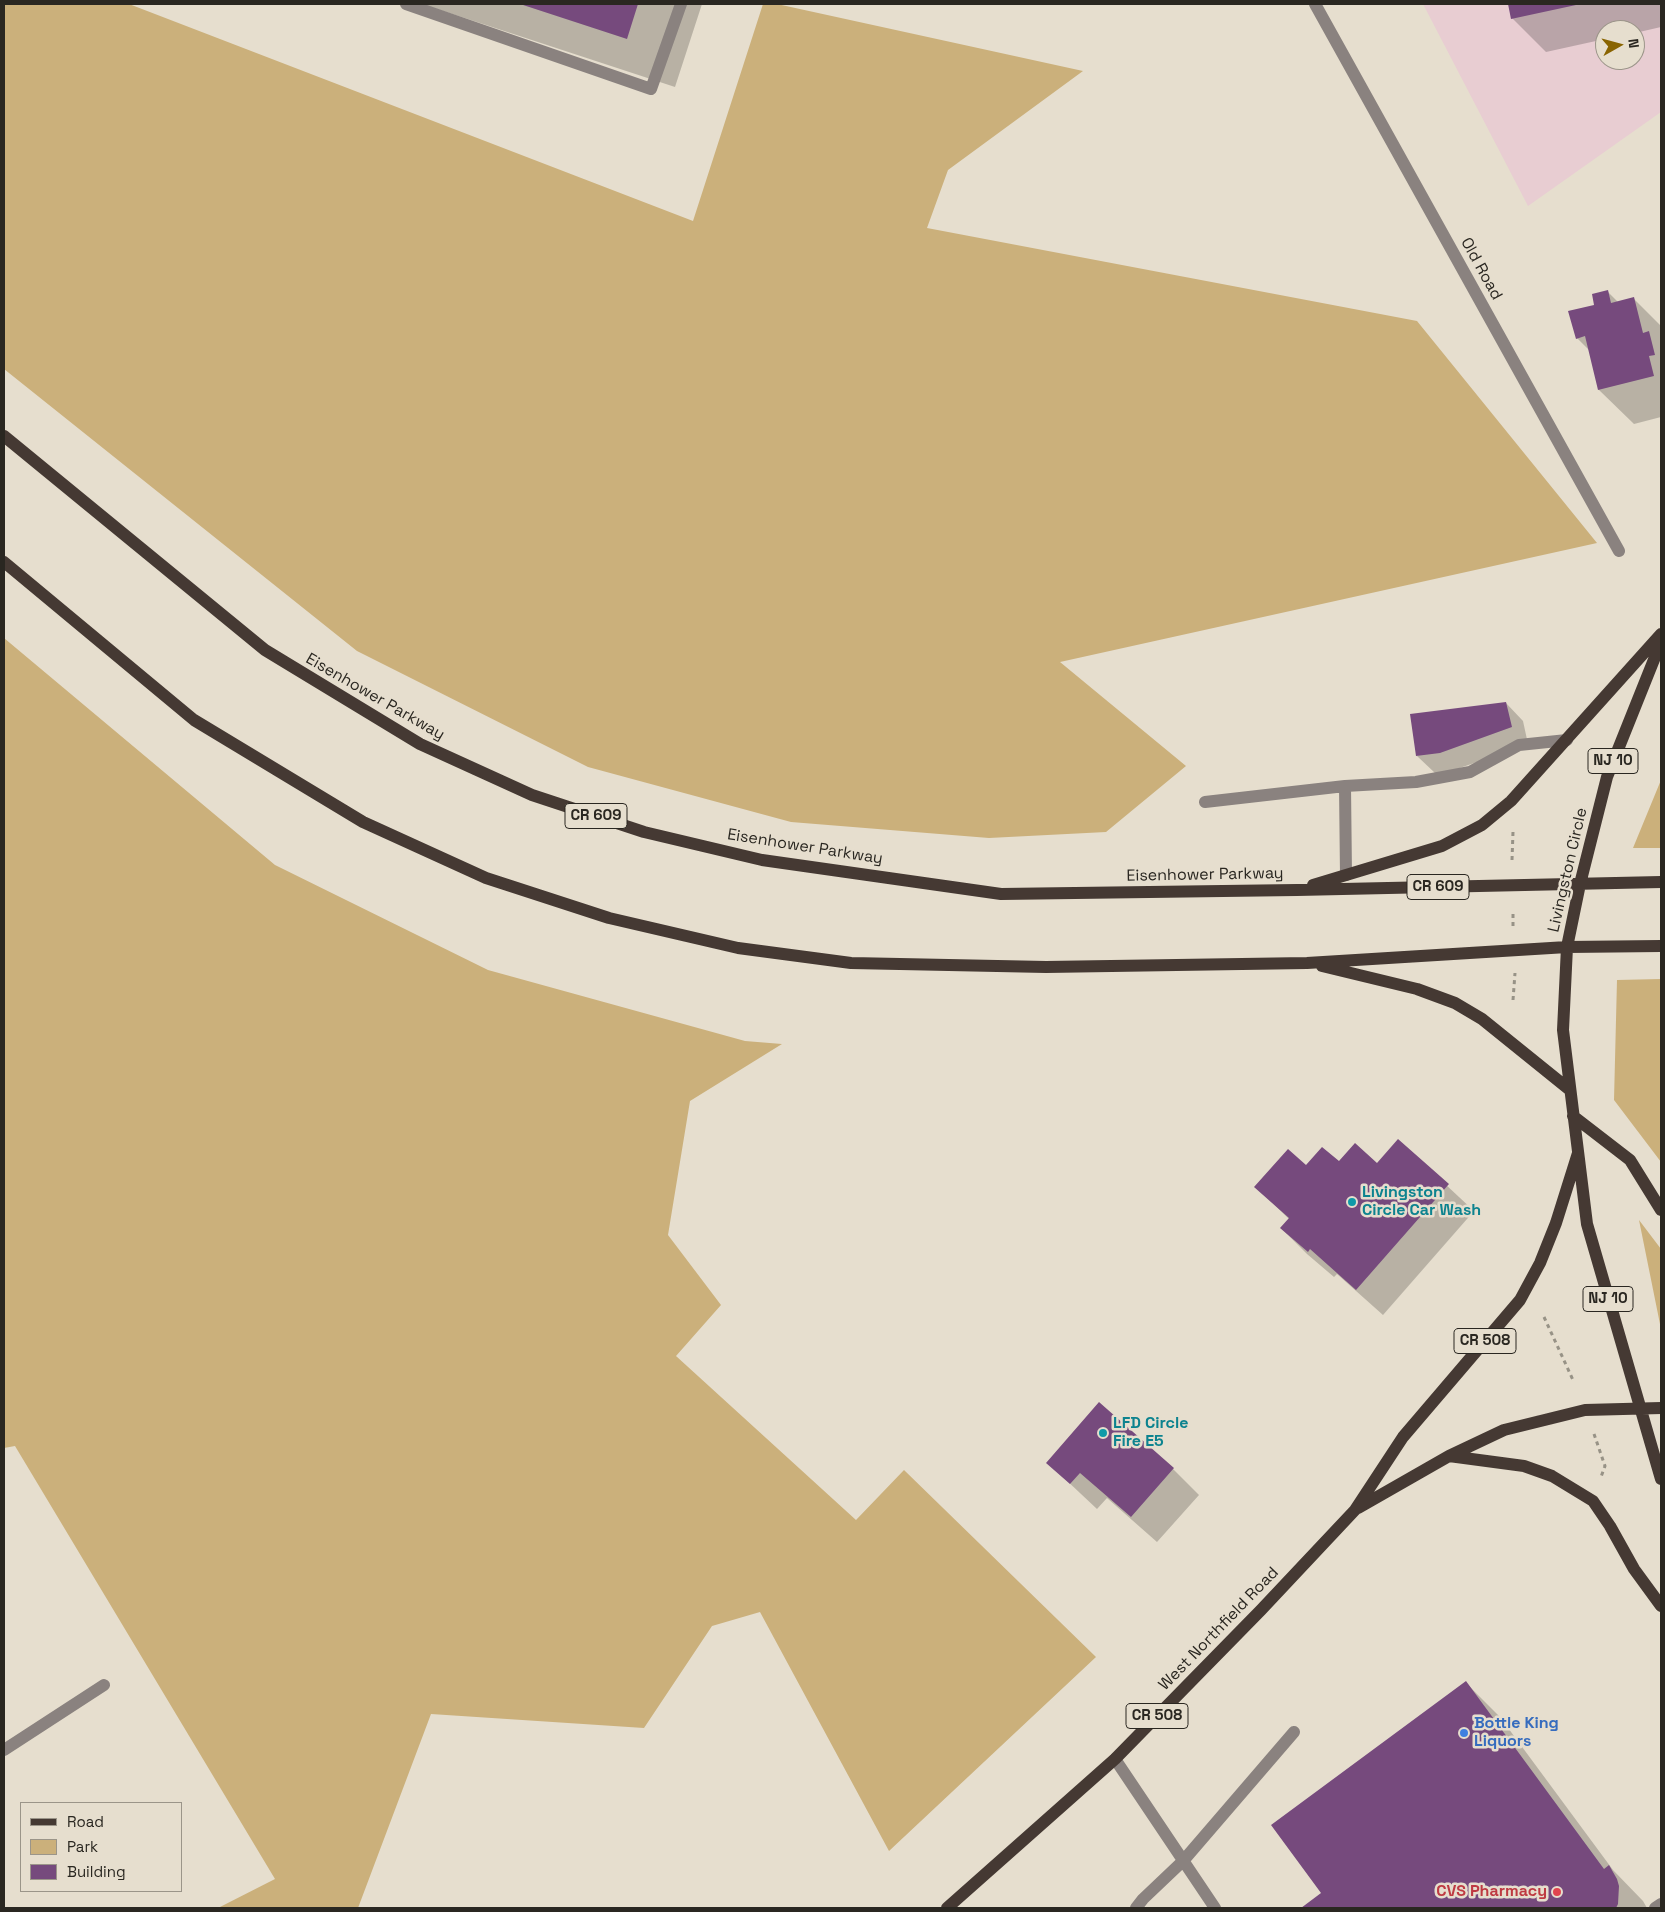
<!DOCTYPE html>
<style>
body{margin:0}
#map{position:relative;width:1665px;height:1912px;overflow:hidden;background:#e6dece;font-family:"Space Grotesk",sans-serif}
canvas{display:block}
.frame{position:absolute;inset:0;border:5px solid #2a2721;pointer-events:none}
.legend{position:absolute;left:20px;top:1802px;width:162px;height:90px;box-sizing:border-box;background:#e6dece;border:1px solid #9b9589;margin:0;padding:6px 9px;list-style:none;font-size:15px;color:#2a2721}
.legend li{display:flex;align-items:center;gap:10px;height:25px}
.legend b{width:25px;border:1px solid #9b9589}
.north{position:absolute;left:1595px;top:20px;width:50px;height:50px;box-sizing:border-box;background:#e6dece;border:1px solid #9b9589;border-radius:50%;rotate:83deg;font-size:14px;font-weight:700;line-height:20px;text-align:center;color:#2a2721}
.north::after{content:'';display:block;margin:auto;width:18px;height:22px;background:#896401;clip-path:polygon(50% 0,100% 100%,50% 72%,0 100%)}
</style>
<div id="map">
<canvas width="1665" height="1912"></canvas>
<div class="frame"></div>
<ul class="legend">
<li><b style="height:6px;background:#453933"></b>Road</li>
<li><b style="height:14px;background:#cbb07b"></b>Park</li>
<li><b style="height:14px;background:#764a7d"></b>Building</li>
</ul>
<div class="north">N</div>
</div>
<script>
const c = document.querySelector('canvas').getContext('2d');
c.lineJoin = 'round';
function fill(path, color) {
  c.fillStyle = color;
  c.fill(path, 'evenodd');
}
function toPath(rows) {
  const path = new Path2D();
  for (const r of rows) {
    path.moveTo(r[0], r[1]);
    for (let i = 2; i < r.length; i += 2) path.lineTo(r[i], r[i + 1]);
  }
  return path;
}
function stroke(path, color, width, dash) {
  c.strokeStyle = color;
  c.lineWidth = width;
  c.lineCap = dash ? 'butt' : 'round';
  c.setLineDash(dash || []);
  c.stroke(path);
}
function label(font, color, halo, rows, align = 'center') {
  c.font = font + ' "Space Grotesk",sans-serif';
  c.lineWidth = 5;
  c.setLineDash([]);
  c.textBaseline = 'middle';
  c.strokeStyle = halo;
  c.fillStyle = color;
  for (const [text, x, y, turn = 0] of rows) {
    c.save();
    c.translate(x, y);
    c.rotate((+turn || 0) * Math.PI / 180);
    c.textAlign = isNaN(turn) ? turn : align;
    if (halo) c.strokeText(text, 0, 0);
    c.fillText(text, 0, 0);
    c.restore();
  }
}
fill(toPath([
 [1423,4,1661,4,1661,112,1528,206],
 [1605,30,1635,30,1635,60,1605,60]
]), '#e8cdd2');
fill(toPath([
 [4,4,129,4,693,221,763,4,777,4,1083,71,948,170,927,228,1417,321,1597,543,1060,662,1186,766,1106,832,989,838,791,822,588,767,357,651,4,369],
 [4,638,275,865,488,970,745,1041,782,1044,690,1101,668,1235,721,1305,676,1356,856,1520,904,1470,1096,1657,889,1851,760,1612,712,1626,644,1728,431,1714,358,1908,218,1908,275,1879,15,1446,4,1448],
 [1661,780,1661,848,1633,848],
 [1661,979,1661,1162,1614,1100,1617,980],
 [1639,1220,1661,1249,1661,1329]
]), '#cbb07b');
fill(toPath([
 [422,4,702,4,675,87],
 [1509,4,1661,4,1661,27,1635,33,1635,30,1605,30,1605,39,1546,52,1512,18],
 [1608,292,1618,302,1633,298,1661,326,1661,417,1634,424,1599,390,1590,351,1577,338,1596,306],
 [1506,703,1523,721,1528,744,1457,769,1435,773,1417,756],
 [1399,1141,1474,1211,1383,1315,1337,1274,1334,1277,1307,1254,1281,1228,1289,1219,1256,1187,1306,1167,1339,1163,1377,1165],
 [1048,1463,1173,1469,1199,1495,1157,1542,1107,1498,1097,1509],
 [1466,1683,1500,1717,1613,1870,1643,1901,1647,1908,1303,1908,1323,1894]
]), '#0003');
fill(toPath([
 [520,4,638,4,627,39],
 [1508,4,1576,4,1576,5,1511,19],
 [1608,290,1611,303,1634,297,1643,333,1649,331,1655,355,1649,356,1654,376,1598,390,1585,336,1576,339,1568,311,1594,305,1592,294],
 [1506,702,1512,727,1440,753,1416,756,1410,714],
 [1398,1139,1449,1184,1356,1290,1310,1249,1308,1252,1280,1228,1289,1218,1254,1187,1288,1149,1306,1165,1322,1147,1339,1161,1355,1143,1377,1163],
 [1099,1402,1174,1468,1131,1517,1080,1473,1070,1484,1046,1463],
 [1466,1681,1604,1869,1609,1865,1617,1879,1619,1886,1618,1904,1616,1908,1301,1908,1321,1893,1271,1825]
]), '#764a7d');
stroke(toPath([
 [1512,860,1513,832],
 [1513,926,1513,911],
 [1513,1000,1515,973],
 [1544,1317,1573,1380],
 [1594,1434,1605,1466,1601,1477]
]), '#979286', 3, [4, 4]);
stroke(toPath([
 [406,4,651,89,681,4],
 [1315,4,1619,551],
 [1345,786,1346,875],
 [1205,802,1345,786,1416,782,1470,772,1519,745,1567,740],
 [4,1750,104,1685],
 [1115,1759,1215,1908],
 [1136,1908,1143,1899,1183,1861,1294,1732],
 [1655,1908,1661,1904]
]), '#8a827f', 12);
stroke(toPath([
 [4,436,265,650,420,744,532,795,644,832,762,860,1001,894,1297,890,1661,882],
 [4,562,194,720,363,822,486,878,609,918,738,948,851,963,1046,967,1307,963,1567,947,1661,946],
 [1661,642,1607,777,1580,884,1567,947,1563,1030,1587,1224,1661,1479],
 [1313,885,1442,846,1482,825,1511,801,1661,634],
 [1322,966,1417,989,1455,1003,1482,1019,1570,1090],
 [1573,1116,1630,1160,1661,1210],
 [1449,1456,1524,1466,1552,1476,1593,1501,1610,1526,1634,1569,1661,1606],
 [1358,1508,1449,1456,1504,1430,1585,1410,1661,1408],
 [947,1908,1115,1759,1261,1610,1355,1510,1403,1437,1520,1300,1540,1263,1556,1223,1578,1153]
]), '#453933', 12);
for (const [x, y, r, color] of [
 [1352,1202,5,"#0f9aa8"],
 [1103,1433,5,"#0f9aa8"],
 [1464,1733,5,"#3f7fe0"],
 [1557,1892,5,"#e0444e"]
]) {
  const dot = new Path2D();
  dot.arc(x, y, r, 0, 2 * Math.PI);
  c.fillStyle = color;
  c.fill(dot);
  stroke(dot, '#e6dece', 2);
}
for (const [x, y, w] of [
 [1613,761,50],
 [596,816,62],
 [1438,887,62],
 [1608,1299,50],
 [1485,1341,62],
 [1157,1716,62]
]) {
  const box = new Path2D();
  box.roundRect(x - w / 2, y - 12.5, w, 25, 4);
  c.fillStyle = '#e6dece';
  c.fill(box);
  stroke(box, '#2a2721', 1);
}
label('bold 15px', '#2a2721', null, [
 ["NJ 10",1613,761],
 ["CR 609",596,816],
 ["CR 609",1438,887],
 ["NJ 10",1608,1299],
 ["CR 508",1485,1341],
 ["CR 508",1157,1716]
]);
label('16px', '#2a2721', '#e6dece', [
 ["Old Road",1481,269,61],
 ["Eisenhower Parkway",375,697,30],
 ["Eisenhower Parkway",805,847,9],
 ["Livingston Circle",1568,870,-77],
 ["Eisenhower Parkway",1205,875,-1],
 ["West Northfield Road",1219,1629,-46]
]);
label('bold 16px', '#0d838f', '#e6dece', [
 ["Livingston",1362,1193],
 ["Circle Car Wash",1362,1211],
 ["LFD Circle",1113,1424],
 ["Fire E5",1113,1442]
], 'left');
label('bold 16px', '#366cbe', '#e6dece', [
 ["Bottle King",1474,1724],
 ["Liquors",1474,1742]
], 'left');
label('bold 16px', '#be3a42', '#e6dece', [
 ["CVS Pharmacy",1547,1892]
], 'right');
</script>
